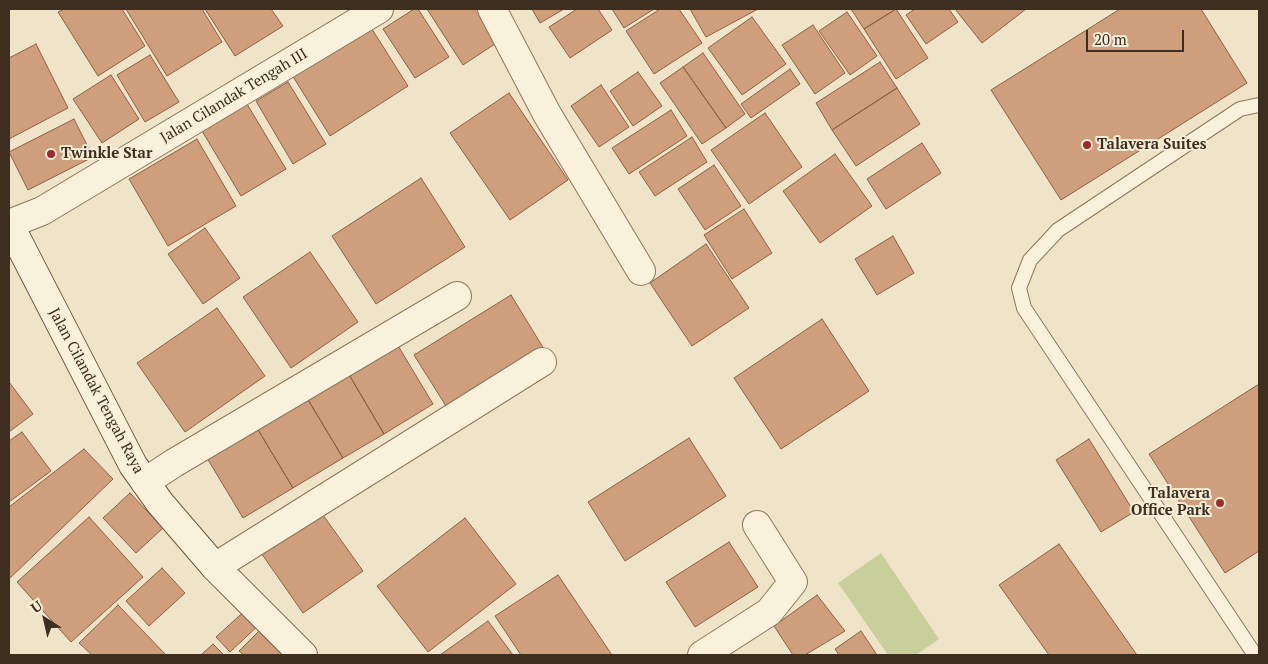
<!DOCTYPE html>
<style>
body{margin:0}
#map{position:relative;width:1268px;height:664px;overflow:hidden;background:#f0e4c8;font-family:"PT Serif",serif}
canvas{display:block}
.frame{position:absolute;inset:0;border:10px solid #3d2e20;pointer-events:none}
.north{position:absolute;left:20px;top:594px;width:50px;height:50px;-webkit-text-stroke:4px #f7eed8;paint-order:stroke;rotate:325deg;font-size:14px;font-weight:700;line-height:20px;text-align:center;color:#3d2e20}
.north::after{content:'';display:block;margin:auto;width:18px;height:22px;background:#3d2e20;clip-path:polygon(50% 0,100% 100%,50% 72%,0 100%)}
.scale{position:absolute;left:1086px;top:30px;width:98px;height:22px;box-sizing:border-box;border:2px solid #3d2e20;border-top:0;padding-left:6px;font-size:15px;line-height:18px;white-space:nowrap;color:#3d2e20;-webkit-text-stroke:4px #f7eed8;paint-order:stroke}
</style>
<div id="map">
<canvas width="1268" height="664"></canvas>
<div class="frame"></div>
<div class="north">U</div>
<div class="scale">20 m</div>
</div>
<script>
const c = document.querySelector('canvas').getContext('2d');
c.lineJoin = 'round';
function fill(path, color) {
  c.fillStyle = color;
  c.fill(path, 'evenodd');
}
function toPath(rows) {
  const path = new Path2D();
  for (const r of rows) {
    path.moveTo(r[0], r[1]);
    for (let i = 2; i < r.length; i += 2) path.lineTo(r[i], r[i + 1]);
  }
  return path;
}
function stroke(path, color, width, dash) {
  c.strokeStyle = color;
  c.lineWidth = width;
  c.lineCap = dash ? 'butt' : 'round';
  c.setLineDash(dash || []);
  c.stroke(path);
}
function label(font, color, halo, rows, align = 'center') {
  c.font = font + ' "PT Serif",serif';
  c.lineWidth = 4;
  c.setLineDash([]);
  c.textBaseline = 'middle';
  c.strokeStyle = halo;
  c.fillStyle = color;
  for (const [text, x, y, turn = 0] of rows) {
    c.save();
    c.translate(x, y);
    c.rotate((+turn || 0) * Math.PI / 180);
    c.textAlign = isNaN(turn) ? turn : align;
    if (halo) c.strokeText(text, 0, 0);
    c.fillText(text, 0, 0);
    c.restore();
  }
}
fill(toPath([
 [881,553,939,639,916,655,888,655,838,583]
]), '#c9cf9b');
const building = toPath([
 [64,9,122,9,145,46,98,76,58,12,64,9],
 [126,9,202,9,222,42,167,76,126,9],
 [205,9,271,9,283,26,235,56,205,9],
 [414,9,418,9,449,57,415,78,383,29,414,9],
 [427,9,485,9,504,38,463,65,427,9],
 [532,9,564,9,540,23,532,9],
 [577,9,598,9,612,30,570,58,549,27,577,9],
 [612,9,654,9,624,28,612,9],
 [660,9,679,9,702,43,654,74,626,31,660,9],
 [690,9,758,9,706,37,690,9],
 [851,9,896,9,864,29,851,9],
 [896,9,928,58,896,79,864,29,896,9],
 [915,9,949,9,958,22,926,44,906,15,915,9],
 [955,9,1026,9,982,43,955,9],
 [1120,9,1201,9,1247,83,1061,200,991,90,1120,9],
 [847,12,877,56,850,75,819,31,847,12],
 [752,17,786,64,742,95,708,48,752,17],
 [813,25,845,73,815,94,782,45,813,25],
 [370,26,408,86,330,136,292,75,370,26],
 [36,44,68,108,9,139,9,58,36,44],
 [703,53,745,114,726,128,683,67,703,53],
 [150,55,179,102,145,122,117,75,150,55],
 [880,62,897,88,832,130,816,103,880,62],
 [683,67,726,128,702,144,660,83,683,67],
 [790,69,800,84,751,118,741,104,790,69],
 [638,72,662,106,633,126,610,91,638,72],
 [111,75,139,119,102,143,73,99,111,75],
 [288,82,326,144,293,164,256,101,288,82],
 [601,85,629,127,599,147,571,106,601,85],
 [897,88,920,124,856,166,832,130,897,88],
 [509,93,568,180,510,220,450,133,509,93],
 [247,104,286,169,241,196,202,131,247,104],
 [671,110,687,136,629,174,612,148,671,110],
 [765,113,802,167,749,204,711,150,765,113],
 [74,119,93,157,28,190,9,152,74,119],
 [692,137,707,162,655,196,639,172,692,137],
 [197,139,236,206,168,246,129,179,197,139],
 [922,143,941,173,886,209,867,179,922,143],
 [835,154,872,206,820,243,783,191,835,154],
 [714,165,741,206,705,230,678,189,714,165],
 [421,178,465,247,376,304,332,236,421,178],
 [744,209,772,253,732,279,704,235,744,209],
 [205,228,240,278,203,304,168,254,205,228],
 [893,236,914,273,877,295,855,259,893,236],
 [706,244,749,308,692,346,650,283,706,244],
 [310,252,358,322,291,368,243,297,310,252],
 [511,295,547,354,451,414,414,355,511,295],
 [217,308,265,376,185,432,137,363,217,308],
 [822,319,869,391,781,449,734,378,822,319],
 [397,344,433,404,384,434,348,373,397,344],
 [348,373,384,434,343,458,307,398,348,373],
 [9,382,33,414,9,432,9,382],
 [1259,384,1259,551,1225,573,1149,454,1259,384],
 [307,398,343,458,293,488,257,428,307,398],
 [257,428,293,488,243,518,207,458,257,428],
 [22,432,51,471,9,502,9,441,22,432],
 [689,438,726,496,625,561,588,502,689,438],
 [1089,439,1134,512,1101,532,1056,460,1089,439],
 [84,449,113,479,9,579,9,507,84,449],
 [130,493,163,528,136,553,103,518,130,493],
 [318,508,363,571,303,613,259,550,318,508],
 [89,517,143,577,71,642,17,582,89,517],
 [465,518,516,584,428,652,377,586,465,518],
 [729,542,758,587,695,627,666,582,729,542],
 [1059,544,1137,655,1049,655,999,585,1059,544],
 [162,568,185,593,149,626,126,601,162,568],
 [558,575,612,655,521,655,495,616,558,575],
 [817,595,845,631,805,655,793,655,774,626,817,595],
 [118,605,166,655,92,655,79,643,118,605],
 [249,607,262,622,230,652,216,637,249,607],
 [488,621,513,655,440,655,488,621],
 [266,624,297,655,244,655,239,651,266,624],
 [861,631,877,655,839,655,835,649,861,631],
 [213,644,224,655,201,655,213,644]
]);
fill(building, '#cf9f7d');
stroke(building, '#8d5f41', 1);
const lane = toPath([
 [1255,655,1024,308,1019,288,1030,260,1058,230,1240,109,1259,105]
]);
const street = toPath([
 [492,9,547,114,641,271],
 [9,224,42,211,379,9],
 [145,482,174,463,457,296],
 [215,567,542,362],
 [702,655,769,612,793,582,757,525]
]);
const secondary = toPath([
 [9,224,133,465,160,503,215,567,303,655]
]);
stroke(lane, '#8d765c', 16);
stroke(street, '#8d765c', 30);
stroke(secondary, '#6f573f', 30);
stroke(lane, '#faf1dc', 14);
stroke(street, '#faf1dc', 28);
stroke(secondary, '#faf1dc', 28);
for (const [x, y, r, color] of [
 [1087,145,5,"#9e2a2b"],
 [51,154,5,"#9e2a2b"],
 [1220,503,5,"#9e2a2b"]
]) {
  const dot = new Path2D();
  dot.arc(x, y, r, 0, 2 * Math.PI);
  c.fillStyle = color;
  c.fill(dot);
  stroke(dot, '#f7eed8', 2);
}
label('15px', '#3d2e20', '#f7eed8', [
 ["Jalan Cilandak Tengah III",234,96,-31],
 ["Jalan Cilandak Tengah Raya",96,391,62]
]);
label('bold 15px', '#3d2e20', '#f7eed8', [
 ["Talavera Suites",1097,145],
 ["Twinkle Star",61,154],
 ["Talavera",1210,494,"right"],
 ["Office Park",1210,511,"right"]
], 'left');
</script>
